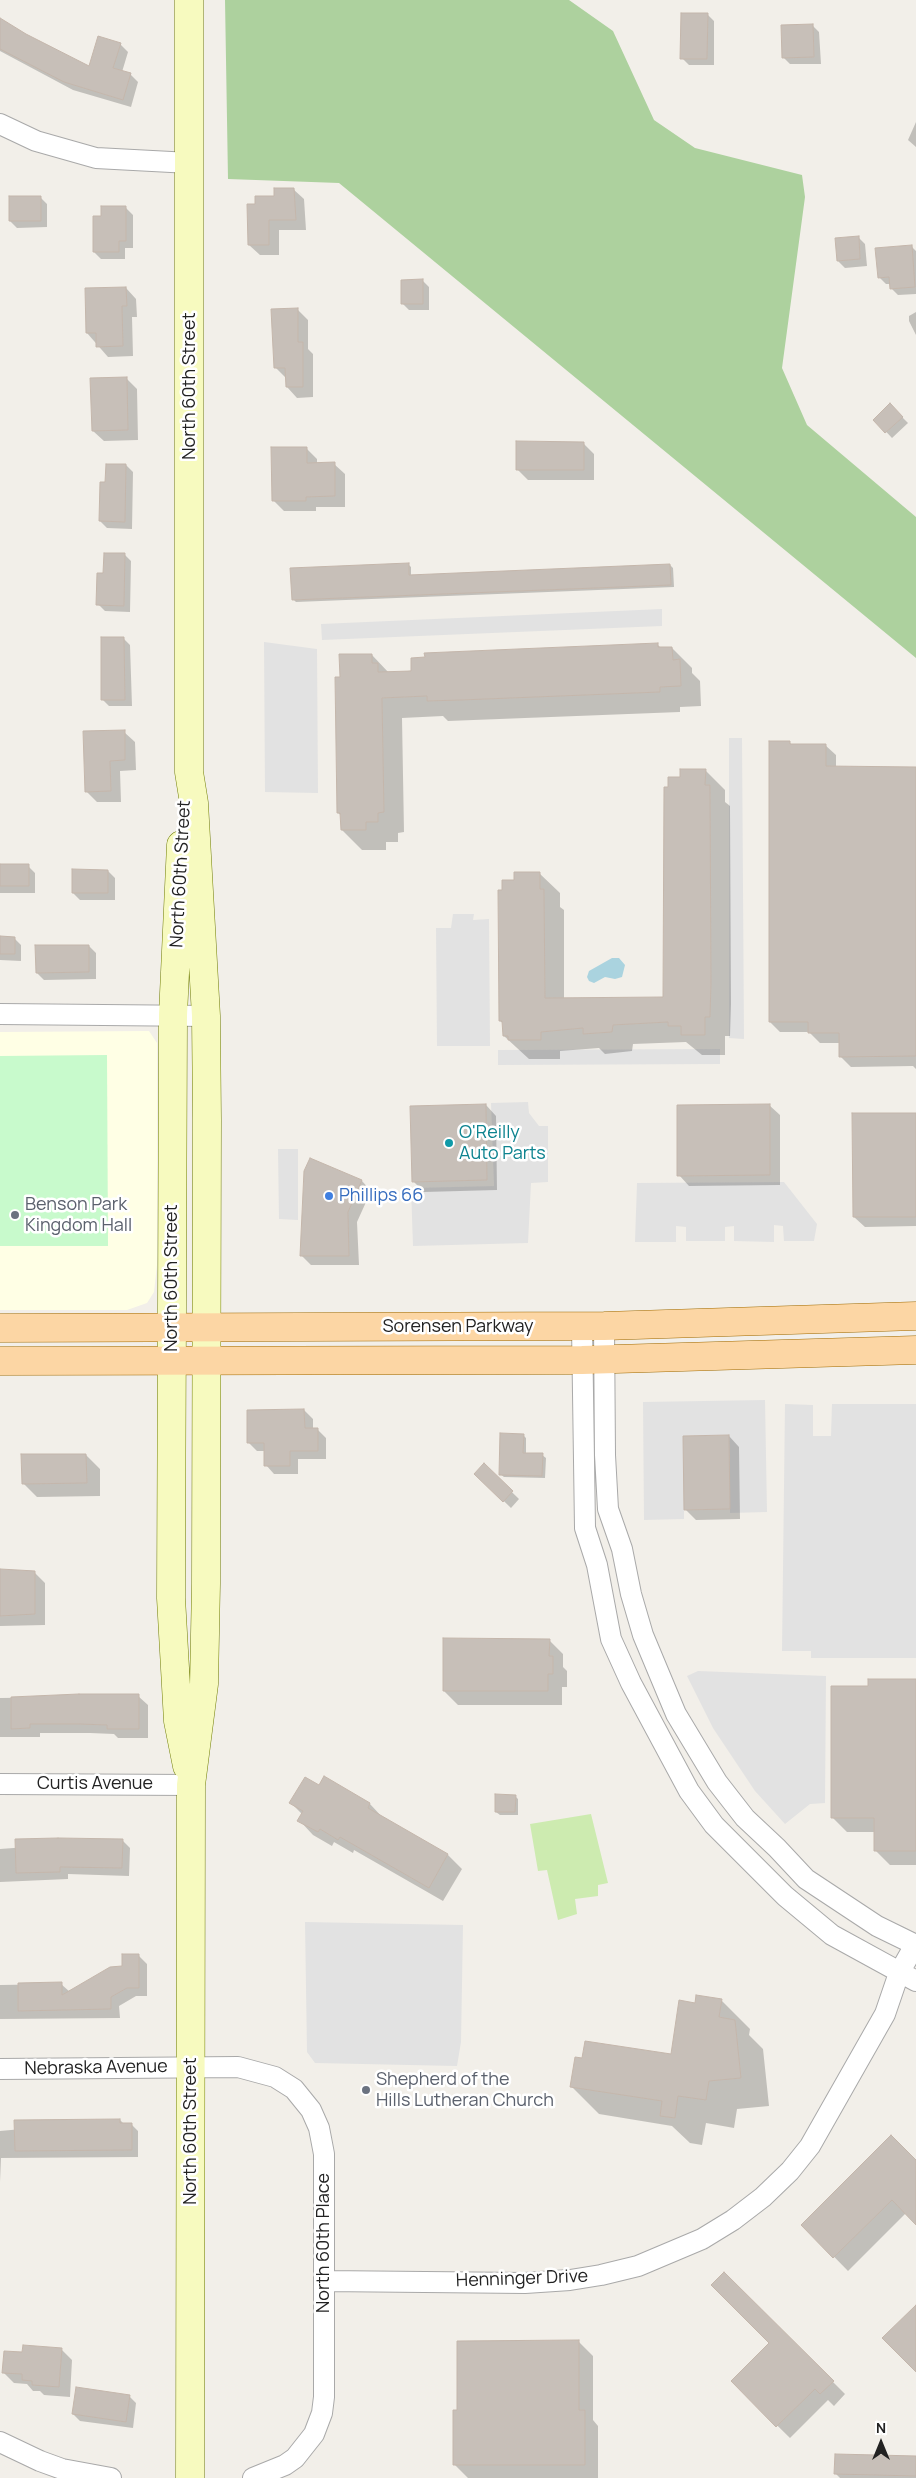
<!DOCTYPE html>
<style>
body{margin:0}
#map{position:relative;width:916px;height:2478px;overflow:hidden;background:#f2efe9;font-family:Manrope,sans-serif}
canvas{display:block}
.north{position:absolute;left:856px;top:2418px;width:50px;height:50px;-webkit-text-stroke:4px #fff;paint-order:stroke;rotate:0deg;font-size:14px;font-weight:700;line-height:20px;text-align:center;color:#222}
.north::after{content:'';display:block;margin:auto;width:18px;height:22px;background:#222;clip-path:polygon(50% 0,100% 100%,50% 72%,0 100%)}
</style>
<div id="map">
<canvas width="916" height="2478"></canvas>
<div class="north">N</div>
</div>
<script>
const c = document.querySelector('canvas').getContext('2d');
c.lineJoin = 'round';
function fill(path, color) {
  c.fillStyle = color;
  c.fill(path, 'evenodd');
}
function toPath(rows) {
  const path = new Path2D();
  for (const r of rows) {
    path.moveTo(r[0], r[1]);
    for (let i = 2; i < r.length; i += 2) path.lineTo(r[i], r[i + 1]);
  }
  return path;
}
function stroke(path, color, width, dash) {
  c.strokeStyle = color;
  c.lineWidth = width;
  c.lineCap = dash ? 'butt' : 'round';
  c.setLineDash(dash || []);
  c.stroke(path);
}
function label(font, color, halo, rows, align = 'center') {
  c.font = font + ' Manrope,sans-serif';
  c.lineWidth = 5;
  c.setLineDash([]);
  c.textBaseline = 'middle';
  c.strokeStyle = halo;
  c.fillStyle = color;
  for (const [text, x, y, turn = 0] of rows) {
    c.save();
    c.translate(x, y);
    c.rotate((+turn || 0) * Math.PI / 180);
    c.textAlign = isNaN(turn) ? turn : align;
    if (halo) c.strokeText(text, 0, 0);
    c.fillText(text, 0, 0);
    c.restore();
  }
}
fill(toPath([
 [149,1031,157,1043,157,1265,154,1292,147,1303,127,1310,0,1310,0,1032]
]), '#ffffe5');
fill(toPath([
 [591,1814,608,1883,598,1885,598,1896,575,1899,577,1914,558,1920,547,1870,538,1871,530,1824]
]), '#cdebb0');
fill(toPath([
 [225,0,569,0,613,31,654,120,695,148,802,175,805,197,782,368,807,425,916,517,916,658,339,183,228,179]
]), '#add19e');
fill(toPath([
 [107,1055,108,1246,0,1246,0,1056]
]), '#c8facc');
fill(toPath([
 [662,609,662,626,322,640,321,624],
 [264,642,317,649,318,793,265,792],
 [729,738,742,738,744,1039,729,1038],
 [453,914,474,914,473,920,489,919,490,1046,437,1046,436,928,451,928],
 [720,1049,720,1064,498,1065,498,1050],
 [528,1102,529,1113,539,1126,548,1126,548,1182,531,1183,528,1243,413,1246,411,1188,494,1186,491,1103],
 [278,1149,298,1149,298,1220,279,1219],
 [784,1182,817,1224,814,1241,784,1241,783,1226,774,1225,774,1242,734,1241,734,1226,725,1227,725,1241,686,1241,686,1227,676,1226,676,1242,635,1242,637,1183],
 [765,1400,767,1512,730,1513,729,1435,684,1436,684,1519,644,1520,643,1402],
 [785,1404,813,1405,813,1436,831,1436,832,1404,916,1404,916,1658,811,1658,811,1651,782,1651],
 [698,1671,826,1676,825,1803,810,1804,785,1824,755,1791,713,1728,687,1676],
 [305,1922,463,1925,461,2042,457,2066,315,2063,307,2052]
]), '#e2e2e2');
fill(toPath([
 [612,958,619,958,625,965,622,977,615,979,605,977,594,983,589,981,587,977,589,971]
]), '#aad3df');
fill(toPath([
 [707,14,714,21,714,65,689,65,682,58],
 [0,19,25,35,90,67,120,44,128,52,122,72,130,74,138,82,131,107,73,90,0,51],
 [812,25,819,32,821,64,790,64,783,57],
 [916,122,916,147,908,140],
 [293,189,304,199,306,230,279,230,279,255,260,255,249,245,256,205],
 [40,197,47,204,47,227,17,228,10,221],
 [126,208,133,215,133,248,125,248,125,259,101,259,94,252,103,217],
 [858,237,865,244,867,266,845,268,838,261],
 [911,246,916,251,916,294,898,295,891,288,890,284,886,284,879,277],
 [422,280,429,287,429,310,409,310,402,303],
 [126,288,136,299,137,317,132,317,133,356,108,357,87,333],
 [298,310,308,320,308,349,313,354,313,397,297,398,287,387,286,378,275,367],
 [916,312,916,335,909,321,909,316],
 [126,378,137,389,138,440,104,441,93,431],
 [890,405,908,423,892,438,875,420],
 [584,444,594,454,594,480,528,480,517,469],
 [306,448,317,459,317,464,334,464,345,474,345,507,316,507,316,511,284,511,273,500],
 [126,465,133,472,132,529,107,528,100,521],
 [124,554,131,561,130,612,105,611,98,604],
 [408,564,411,567,411,576,670,565,673,568,674,587,296,602,293,599],
 [123,638,130,645,132,706,109,706,102,699],
 [657,644,662,649,672,648,692,668,692,673,700,681,701,706,680,707,680,712,448,721,443,716,402,718,404,832,398,833,398,842,386,842,386,850,362,850,342,830,342,816,338,813,341,678,372,655,389,673],
 [124,732,135,742,136,770,120,771,121,802,97,802,86,791],
 [789,742,792,745,825,745,836,755,836,767,916,767,916,1069,913,1066,851,1067,840,1056,840,1043,820,1043,809,1032,780,1032,770,1022],
 [705,770,725,790,725,802,730,806,731,1004,730,1036,725,1036,725,1055,702,1055,686,1042,633,1044,632,1051,605,1054,599,1048,560,1051,560,1059,529,1059,504,1036,504,1024,500,1021,503,891,515,882,539,873,560,893,560,907,564,910,564,999,665,999,669,788,681,778],
 [0,866,28,866,35,873,35,893,0,893],
 [108,871,115,878,115,900,80,900,73,893],
 [0,938,14,938,21,945,21,961,0,960],
 [89,946,96,953,96,979,44,980,37,973],
 [486,1105,496,1116,497,1190,424,1192,413,1181],
 [769,1105,780,1115,780,1185,689,1186,679,1175],
 [916,1114,916,1226,865,1227,854,1217],
 [311,1159,362,1181,371,1191,357,1222,359,1265,311,1265,301,1255],
 [304,1410,313,1419,313,1429,317,1429,326,1438,326,1459,298,1459,298,1474,274,1474,266,1465,265,1451,257,1451,248,1442],
 [523,1435,526,1438,526,1454,542,1455,546,1458,545,1478,504,1477,500,1474],
 [729,1436,739,1447,740,1519,696,1520,685,1509],
 [86,1455,100,1469,100,1496,37,1497,23,1483],
 [484,1465,519,1499,511,1508,476,1474],
 [0,1571,34,1572,45,1583,45,1625,0,1626],
 [549,1640,563,1654,563,1667,567,1671,567,1687,562,1687,562,1705,458,1705,444,1691],
 [916,1680,916,1865,890,1865,876,1851,875,1832,847,1832,833,1818,870,1688],
 [138,1696,148,1705,148,1738,118,1738,114,1734,90,1733,40,1733,40,1737,0,1737,0,1698],
 [324,1778,370,1804,384,1819,448,1855,462,1869,443,1901,354,1850,353,1853,334,1842,332,1846,313,1835,299,1820,302,1814,291,1803,319,1786],
 [515,1796,518,1799,518,1815,500,1815,496,1812],
 [122,1840,130,1848,129,1876,68,1874,68,1879,0,1882,0,1849],
 [138,1955,147,1964,147,1996,136,1996,119,2006,120,2018,0,2019,0,1985,61,1984,70,1992,124,1967],
 [722,2001,750,2029,749,2035,763,2049,769,2106,737,2109,734,2128,706,2123,702,2145,690,2143,672,2126,599,2114,571,2086,583,2059,672,2056,696,2004],
 [120,2120,124,2124,131,2124,138,2131,138,2157,1,2158,0,2182,0,2131],
 [916,2162,916,2223,906,2213,848,2271,803,2225],
 [724,2273,845,2394,834,2406,828,2400,790,2438,732,2381,771,2343],
 [579,2342,593,2356,593,2420,598,2426,598,2478,468,2478,454,2464],
 [61,2349,72,2360,70,2397,44,2395,40,2391,33,2391,27,2384,14,2383,4,2373,24,2354],
 [129,2396,136,2403,133,2428,80,2421,73,2414],
 [916,2458,916,2478,840,2478,836,2474]
]), '#0003');
const building = toPath([
 [681,13,708,13,707,59,680,59,681,13],
 [0,18,26,34,89,66,98,36,121,43,113,68,131,73,123,100,64,82,0,49,0,18],
 [813,24,814,57,782,58,781,25,813,24],
 [274,188,294,188,296,220,269,220,269,245,248,245,247,204,255,204,255,196,274,196,274,188],
 [9,196,41,196,41,221,9,221,9,196],
 [101,206,126,206,126,241,119,241,119,252,93,252,93,216,101,216,101,206],
 [859,236,860,259,837,261,835,238,859,236],
 [912,245,915,287,890,289,889,277,878,278,875,248,912,245],
 [423,279,423,304,401,304,401,280,423,279],
 [126,287,127,306,122,306,123,346,96,347,96,333,86,333,85,288,126,287],
 [298,308,298,342,303,342,303,387,286,387,285,368,274,368,271,309,298,308],
 [127,377,128,430,92,431,90,378,127,377],
 [890,403,903,417,885,433,873,420,890,403],
 [516,441,584,442,584,470,516,470,516,441],
 [271,447,307,447,307,463,335,462,335,496,306,497,306,501,272,501,271,447],
 [106,464,126,464,125,522,99,521,100,482,105,482,106,464],
 [104,553,125,553,124,606,96,605,97,573,103,573,104,553],
 [409,563,409,575,670,564,671,585,292,600,290,568,409,563],
 [101,637,124,637,125,700,101,700,101,637],
 [658,643,658,647,672,647,673,660,680,659,681,686,660,687,660,692,461,700,427,701,427,696,382,698,384,812,378,813,378,822,366,822,366,830,341,830,340,813,337,813,335,677,340,677,339,654,372,654,372,663,378,663,378,672,411,671,411,658,425,657,424,653,658,643],
 [125,730,125,760,110,761,111,791,85,792,83,731,125,730],
 [769,741,790,741,790,744,826,744,826,766,916,767,916,1056,839,1057,839,1033,808,1033,808,1022,769,1022,769,741],
 [680,769,706,769,705,785,710,785,711,983,710,1017,705,1017,705,1035,681,1035,681,1026,668,1026,668,1022,613,1025,612,1032,583,1034,583,1028,541,1032,541,1040,508,1040,508,1036,503,1036,502,1021,499,1021,498,890,502,890,502,880,514,880,514,872,540,872,540,889,544,889,545,998,663,997,664,787,668,787,668,777,680,777,680,769],
 [0,864,29,864,29,886,0,886,0,864],
 [72,869,108,870,108,893,72,893,72,869],
 [0,936,15,937,15,954,0,954,0,936],
 [35,945,89,945,89,972,36,973,35,945],
 [486,1104,487,1180,412,1182,410,1106,486,1104],
 [770,1104,770,1175,677,1176,677,1105,770,1104],
 [852,1113,916,1113,916,1217,853,1217,852,1113],
 [310,1158,362,1180,348,1212,349,1256,300,1256,304,1171,310,1158],
 [304,1409,305,1428,318,1428,318,1451,290,1451,290,1466,264,1466,264,1443,247,1443,247,1410,304,1409],
 [500,1433,524,1434,523,1453,543,1453,542,1476,499,1475,500,1433],
 [729,1435,730,1509,684,1510,683,1436,729,1435],
 [21,1454,86,1454,87,1483,22,1484,21,1454],
 [484,1463,513,1491,503,1502,474,1474,484,1463],
 [0,1569,35,1571,35,1614,0,1616,0,1569],
 [443,1638,550,1639,549,1656,553,1656,553,1674,548,1674,548,1691,443,1691,443,1638],
 [868,1679,916,1679,916,1851,874,1851,874,1818,831,1818,831,1686,868,1686,868,1679],
 [79,1694,139,1694,139,1729,107,1729,107,1725,79,1724,30,1724,30,1728,11,1729,11,1697,79,1694],
 [324,1776,370,1803,368,1808,448,1854,429,1888,340,1837,338,1840,320,1829,318,1832,297,1821,303,1811,289,1803,305,1777,319,1785,324,1776],
 [495,1794,516,1795,515,1812,495,1812,495,1794],
 [58,1838,123,1839,122,1868,60,1867,60,1872,16,1873,15,1839,58,1838],
 [122,1954,139,1954,139,1988,127,1988,111,1997,111,2009,18,2011,18,1983,62,1982,62,1995,110,1967,122,1966,122,1954],
 [696,1995,722,1999,719,2017,735,2020,741,2078,709,2081,706,2100,678,2096,675,2118,660,2116,662,2101,570,2087,575,2057,582,2058,585,2041,671,2054,679,2000,695,2003,696,1995],
 [120,2119,120,2123,132,2123,132,2150,15,2151,14,2120,120,2119],
 [891,2135,916,2160,916,2225,892,2200,833,2258,801,2225,891,2135],
 [724,2272,834,2381,820,2394,815,2389,776,2427,731,2381,769,2343,711,2285,724,2272],
 [916,2305,916,2372,882,2338,916,2305],
 [579,2340,579,2410,585,2410,585,2465,453,2465,453,2410,457,2410,457,2341,579,2340],
 [23,2345,62,2348,59,2387,32,2385,32,2381,22,2380,22,2374,2,2373,4,2351,22,2352,23,2345],
 [76,2387,130,2395,126,2422,72,2414,76,2387],
 [835,2454,916,2456,916,2476,834,2474,835,2454]
]);
fill(building, '#c7bfb8');
stroke(building, '#c4b6ab', 1);
const street = toPath([
 [0,124,36,141,96,158,190,163],
 [0,1014,206,1016],
 [582,1326,585,1528,597,1565,611,1639,631,1683,689,1791,714,1825,785,1896,832,1935,916,1981],
 [604,1326,605,1455,608,1509,622,1549,631,1594,643,1635,676,1714,717,1782,745,1818,777,1848,806,1879,877,1926,916,1945],
 [0,1784,191,1785],
 [0,2069,238,2067,275,2077,294,2089,311,2110,319,2128,324,2154,324,2397,322,2413,314,2434,295,2458,285,2465,253,2478],
 [324,2281,525,2283,570,2280,601,2275,638,2266,702,2239,733,2220,763,2197,790,2171,810,2146,885,2014,899,1973,915,1945],
 [0,2442,40,2461,62,2469,111,2478]
]);
const secondary = toPath([
 [189,0,189,772,194,803,206,1016,207,1120,206,1584,204,1684,191,1785,190,2478],
 [181,845,173,1015,171,1598,178,1721,187,1766]
]);
const primary = toPath([
 [0,1328,604,1326,916,1316],
 [0,1361,582,1360,916,1350]
]);
stroke(street, '#a9a9a9', 22);
stroke(secondary, '#707d05', 29);
stroke(primary, '#a06b00', 29);
stroke(street, '#fff', 20);
stroke(secondary, '#f7fabf', 28);
stroke(primary, '#fcd6a4', 28);
for (const [x, y, r, color] of [
 [449,1143,5,"#0f9aa8"],
 [329,1196,5,"#3f7fe0"],
 [15,1215,5,"#6b7280"],
 [366,2090,5,"#6b7280"]
]) {
  const dot = new Path2D();
  dot.arc(x, y, r, 0, 2 * Math.PI);
  c.fillStyle = color;
  c.fill(dot);
  stroke(dot, '#fff', 2);
}
label('18px', '#222', '#fff', [
 ["North 60th Street",190,386,-90],
 ["North 60th Street",181,874,-87],
 ["North 60th Street",172,1278,-90],
 ["Sorensen Parkway",458,1327],
 ["Curtis Avenue",95,1784],
 ["Nebraska Avenue",96,2068,-1],
 ["North 60th Street",191,2131,-90],
 ["North 60th Place",324,2243,-90],
 ["Henninger Drive",522,2279,-2]
]);
label('18px', '#0d838f', '#fff', [
 ["O'Reilly",459,1133],
 ["Auto Parts",459,1154]
], 'left');
label('18px', '#366cbe', '#fff', [
 ["Phillips 66",339,1196]
], 'left');
label('18px', '#5b616d', '#fff', [
 ["Benson Park",25,1205],
 ["Kingdom Hall",25,1226],
 ["Shepherd of the",376,2080],
 ["Hills Lutheran Church",376,2101]
], 'left');
</script>
